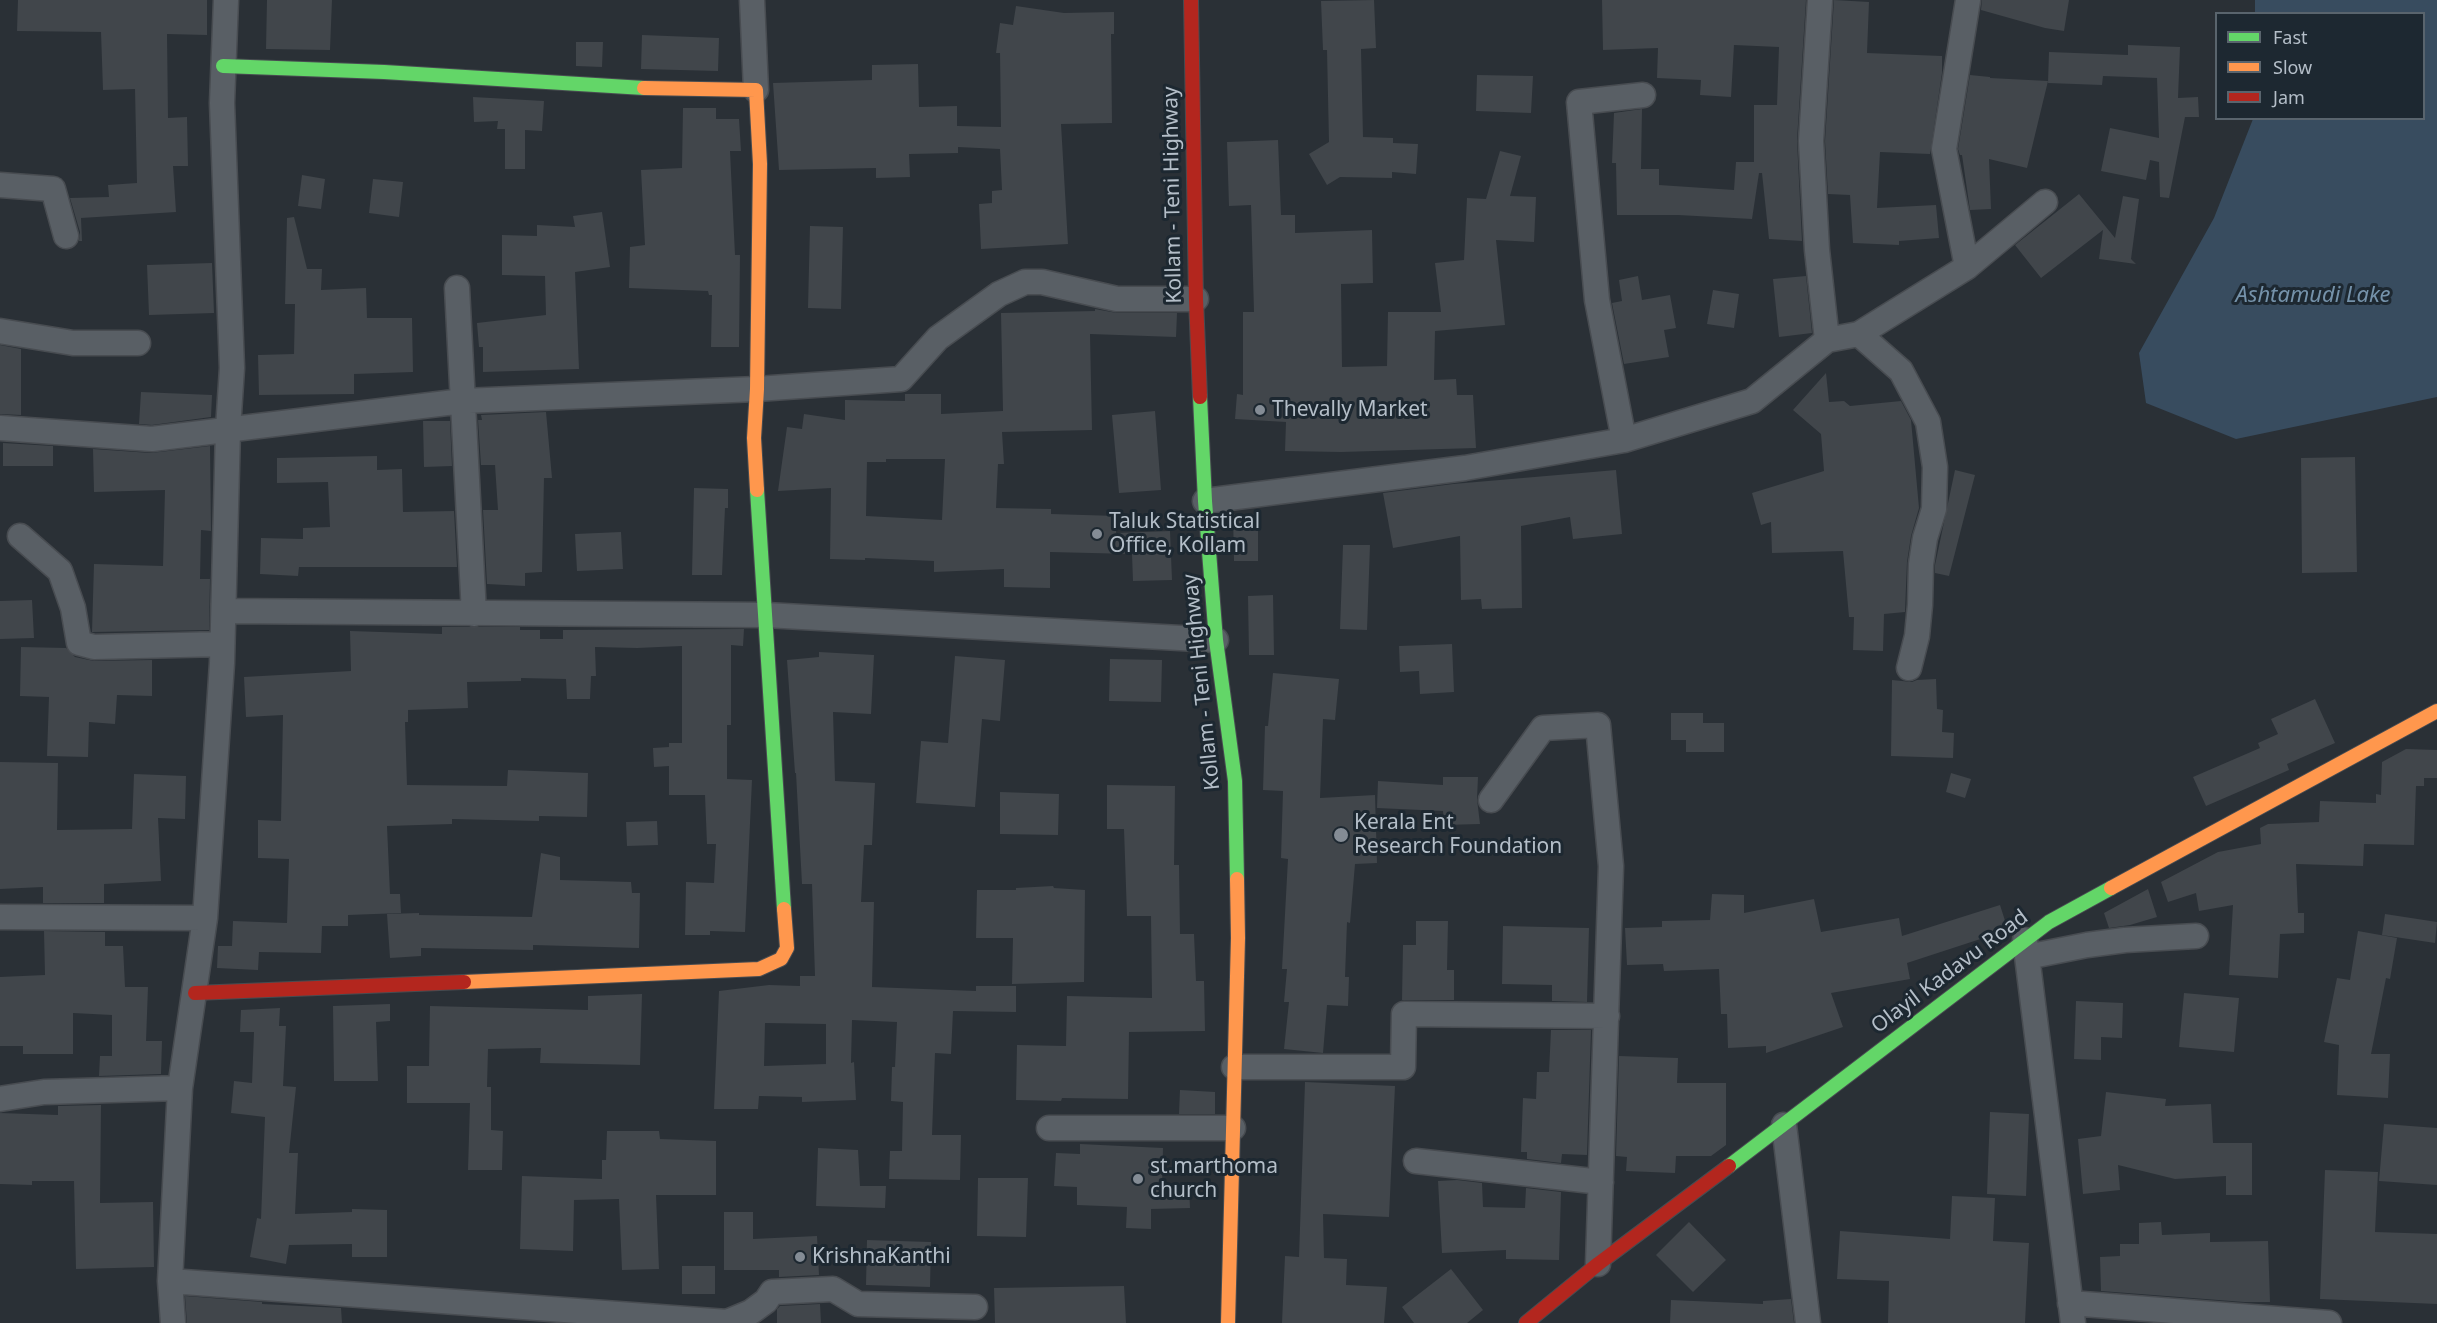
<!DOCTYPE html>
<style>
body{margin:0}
#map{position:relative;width:2437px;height:1323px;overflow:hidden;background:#2a3036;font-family:"Noto Sans",sans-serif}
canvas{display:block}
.legend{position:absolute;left:2215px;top:12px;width:210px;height:108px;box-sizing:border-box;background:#1d2831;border:2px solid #59646d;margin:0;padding:8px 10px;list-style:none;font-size:18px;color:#b4bec8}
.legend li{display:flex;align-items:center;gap:12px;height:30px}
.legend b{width:30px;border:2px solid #59646d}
</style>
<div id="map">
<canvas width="2437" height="1323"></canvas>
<ul class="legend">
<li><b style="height:8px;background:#63d668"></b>Fast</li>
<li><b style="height:8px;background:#ff974d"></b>Slow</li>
<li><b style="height:8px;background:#b3261e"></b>Jam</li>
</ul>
</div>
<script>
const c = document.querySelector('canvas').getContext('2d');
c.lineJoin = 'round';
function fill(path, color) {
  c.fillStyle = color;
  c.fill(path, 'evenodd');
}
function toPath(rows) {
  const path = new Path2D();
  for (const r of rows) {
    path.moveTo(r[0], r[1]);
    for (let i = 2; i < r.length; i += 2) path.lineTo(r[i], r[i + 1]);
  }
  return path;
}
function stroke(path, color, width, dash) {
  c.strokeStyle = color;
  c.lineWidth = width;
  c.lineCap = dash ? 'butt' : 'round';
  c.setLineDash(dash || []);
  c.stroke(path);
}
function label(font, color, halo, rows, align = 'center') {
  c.font = font + ' "Noto Sans",sans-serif';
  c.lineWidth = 6;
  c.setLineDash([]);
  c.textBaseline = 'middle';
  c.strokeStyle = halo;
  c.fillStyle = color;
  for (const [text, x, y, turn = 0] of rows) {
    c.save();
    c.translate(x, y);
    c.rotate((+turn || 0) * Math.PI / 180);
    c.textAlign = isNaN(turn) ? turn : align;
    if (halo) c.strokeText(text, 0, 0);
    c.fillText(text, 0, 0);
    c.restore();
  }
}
fill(toPath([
 [2255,0,2437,0,2437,397,2236,439,2146,403,2139,353,2214,218,2253,119,2424,118,2424,14,2255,13]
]), '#384c5f');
fill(toPath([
 [18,0,207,0,207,35,167,34,168,118,187,117,188,166,173,166,176,212,81,218,82,241,79,241,80,232,70,198,109,197,108,185,137,183,135,89,103,90,101,32,17,31],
 [267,0,332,0,330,50,266,49],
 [1374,0,1376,48,1361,49,1363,137,1393,138,1393,143,1418,144,1416,174,1392,172,1392,178,1340,177,1327,185,1309,154,1329,142,1327,50,1323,50,1321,1],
 [1602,0,1806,0,1797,140,1802,241,1769,239,1762,173,1759,173,1752,219,1678,215,1617,215,1616,163,1612,163,1614,113,1642,109,1641,169,1659,169,1659,185,1734,190,1736,162,1754,162,1754,105,1777,105,1779,47,1734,45,1731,97,1700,95,1701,80,1657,78,1658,48,1603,50],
 [1834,0,1869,2,1867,53,1942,56,1942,73,1930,154,1880,152,1877,208,1936,205,1939,238,1899,241,1899,245,1853,243,1850,195,1828,194,1825,141],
 [1982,0,2069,0,2064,31,2045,28,1981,10],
 [1016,6,1064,13,1114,12,1114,34,1111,34,1112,123,1061,124,1068,244,981,249,979,204,992,203,992,191,1002,190,1000,149,958,147,958,153,909,154,910,177,876,178,876,168,779,170,773,83,872,80,872,65,918,64,919,107,957,106,957,126,1001,127,1000,53,996,53,1000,23,1013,25],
 [642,35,719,38,718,71,641,69],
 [576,42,603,42,602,67,576,66],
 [2128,45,2180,47,2178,98,2198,97,2199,117,2185,117,2169,198,2160,197,2159,162,2150,160,2146,180,2101,171,2110,128,2159,138,2157,78,2103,76,2102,85,2048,83,2049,52,2128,55],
 [1477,75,1533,76,1531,113,1476,111],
 [1970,75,1990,77,1990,78,2048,81,2027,168,1989,159,1991,209,1970,210,1962,155,1960,155,1958,149],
 [473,97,544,101,542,131,525,130,525,169,505,169,505,129,497,129,498,121,474,122],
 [683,108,716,108,716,119,739,119,741,151,730,151,735,255,740,255,739,347,711,347,712,295,709,295,708,291,629,288,630,247,645,245,641,170,682,168],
 [1278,140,1281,215,1295,215,1295,233,1372,230,1373,283,1341,284,1342,367,1387,366,1388,312,1441,312,1435,263,1464,260,1467,198,1486,199,1500,151,1521,156,1510,196,1536,197,1534,242,1496,240,1505,325,1435,331,1434,380,1456,379,1457,395,1473,395,1476,448,1341,452,1285,451,1286,422,1235,419,1237,394,1243,395,1243,312,1254,312,1251,205,1229,206,1227,142],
 [302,175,325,179,321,209,298,206],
 [373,179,403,182,399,217,369,213],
 [2079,194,2115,238,2123,196,2139,199,2131,259,2136,264,2099,259,2103,230,2041,278,2015,245],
 [602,212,610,267,575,272,579,369,483,372,483,347,479,347,477,323,546,315,545,276,502,275,502,235,537,236,537,225,575,227,573,216],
 [294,217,307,269,322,269,321,290,366,288,367,318,412,318,413,372,354,374,354,394,259,395,258,355,294,354,295,304,285,304,287,218],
 [810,226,843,227,841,309,808,308],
 [212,263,214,313,149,315,147,265],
 [1638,276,1642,300,1670,295,1676,328,1664,330,1669,357,1624,364,1612,303,1622,301,1619,280],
 [1806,276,1812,333,1779,337,1773,279],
 [1713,290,1739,294,1734,328,1707,324],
 [1095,309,1117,313,1177,313,1176,337,1090,334,1092,430,1002,432,1004,464,998,464,996,508,1051,509,1051,514,1117,516,1116,533,1170,531,1172,580,1133,581,1132,554,1050,552,1050,588,1004,587,1004,569,934,572,934,561,865,558,865,560,830,559,831,488,778,491,787,427,802,429,804,414,845,420,845,400,905,401,905,394,941,394,941,414,1003,411,1001,313,1095,311],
 [886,459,945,459,942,520,866,516,867,462,886,462],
 [0,345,21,349,21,415,0,414],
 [1826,373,1829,402,1844,401,1850,406,1901,401,1911,420,1919,508,1911,536,1907,562,1905,612,1884,614,1883,651,1853,650,1854,617,1849,617,1843,551,1772,553,1771,522,1761,525,1752,493,1824,471,1821,434,1793,410],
 [141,392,212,395,211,417,152,425,139,424],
 [1155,411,1161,490,1119,493,1112,415],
 [546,412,552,478,544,478,542,572,525,573,525,586,487,584,483,510,498,510,495,465,481,465,478,420,482,420,481,415],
 [423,421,450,421,452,466,424,467],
 [3,443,53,446,53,466,3,466],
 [210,446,211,531,201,530,200,579,210,579,209,630,92,632,94,564,163,566,165,490,94,492,93,449,151,453],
 [377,456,377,470,402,469,403,512,454,511,457,567,299,567,298,576,260,574,261,538,303,539,303,528,330,527,328,482,277,483,277,458],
 [2355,457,2357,572,2302,573,2301,458],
 [1616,470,1622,534,1573,539,1570,517,1521,526,1522,608,1482,609,1481,599,1461,600,1460,536,1393,548,1383,493,1453,484],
 [1955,470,1975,475,1949,576,1935,573,1935,565],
 [694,488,728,489,728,508,725,508,722,575,692,575],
 [1233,514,1258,514,1258,561,1234,561],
 [621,532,623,569,577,571,575,534],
 [1343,545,1370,545,1367,630,1340,629],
 [1273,595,1274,655,1249,655,1248,596],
 [32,600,34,638,0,639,0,601],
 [442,627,520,627,520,630,540,630,540,639,563,639,563,630,744,629,743,646,731,645,731,725,727,725,727,779,752,780,745,932,710,931,710,935,685,935,686,882,714,883,716,844,707,844,705,795,669,795,669,766,654,767,653,748,669,747,669,743,682,743,682,646,637,648,595,647,596,676,591,676,590,699,567,699,566,679,521,678,521,681,467,682,468,708,408,710,408,722,405,722,407,785,507,786,508,770,588,773,587,817,539,816,539,821,452,819,452,824,387,826,390,894,400,894,401,913,348,915,348,926,322,926,321,953,259,952,258,970,217,968,218,946,232,946,233,921,287,923,289,859,258,858,258,820,281,821,283,715,246,717,244,677,351,671,350,631,442,634],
 [1452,644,1454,692,1420,694,1419,671,1400,672,1399,646],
 [21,647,66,648,75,657,94,661,152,660,152,696,117,695,115,724,89,722,88,757,47,756,49,697,20,696],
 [819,652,874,655,871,714,833,712,835,781,875,783,872,845,864,845,861,902,874,902,872,987,976,991,976,986,1016,986,1016,1012,953,1011,951,1054,935,1053,932,1135,961,1135,960,1180,889,1179,890,1151,902,1151,903,1102,891,1101,892,1067,895,1067,897,1022,852,1020,851,1063,854,1062,856,1100,802,1102,802,1097,759,1096,758,1109,714,1109,719,991,769,985,800,986,800,976,815,976,812,884,802,884,796,773,795,773,787,660,819,657],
 [765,1023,826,1024,826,1064,764,1066],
 [955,656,1005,660,1000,721,982,719,975,807,916,803,921,741,948,743],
 [1110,659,1162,660,1161,702,1109,701],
 [1273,673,1339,679,1335,720,1323,719,1320,798,1375,795,1377,863,1355,864,1350,923,1347,922,1345,977,1349,977,1348,1006,1327,1005,1323,1053,1284,1049,1289,1002,1284,1002,1287,969,1282,969,1288,859,1281,858,1283,791,1263,790,1265,726,1268,726],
 [1936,679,1937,709,1943,710,1942,732,1954,733,1953,758,1891,756,1892,680,1912,682,1917,680],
 [2315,699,2335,743,2287,764,2289,770,2206,806,2193,777,2260,748,2258,743,2278,734,2271,719],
 [1671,713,1703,713,1703,723,1724,723,1724,752,1686,752,1686,740,1671,740],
 [2406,749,2437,750,2437,778,2424,778,2424,786,2416,786,2414,845,2364,844,2363,866,2296,864,2298,913,2304,913,2304,933,2280,934,2278,978,2229,975,2233,905,2199,911,2196,893,2168,902,2161,882,2218,852,2261,844,2260,828,2268,824,2319,822,2320,801,2376,803,2376,794,2381,795,2382,762],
 [0,762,58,763,57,830,132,829,134,774,186,776,185,819,158,818,161,881,104,884,104,903,43,903,43,887,0,889],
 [1951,773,1971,779,1965,798,1946,792],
 [1443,777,1478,777,1477,799,1480,824,1444,825,1443,811,1377,808,1378,781,1443,785],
 [1107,785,1175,786,1174,865,1179,865,1180,934,1194,934,1196,981,1204,981,1205,1031,1129,1032,1128,1099,1062,1098,1061,1101,1016,1100,1017,1045,1066,1046,1067,996,1152,998,1151,916,1127,916,1124,829,1107,829],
 [1000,792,1059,794,1058,835,1000,834],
 [657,821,658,845,627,846,626,822],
 [541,853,560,857,560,880,631,882,632,893,640,893,639,948,533,945,533,950,421,948,421,956,390,958,387,914,419,913,419,915,532,917],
 [1053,886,1054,888,1085,890,1084,982,1012,984,1013,938,976,938,977,890,1016,890,1016,888],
 [2148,889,2157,917,2130,925,2109,928,2104,913],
 [1712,894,1744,895,1744,913,1814,899,1821,932,1899,918,1902,936,2000,905,2008,930,1907,963,1910,979,1831,993,1843,1027,1766,1053,1766,1046,1728,1048,1727,1014,1721,1014,1719,969,1664,971,1663,964,1627,965,1625,928,1662,927,1662,921,1710,920],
 [2385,914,2437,922,2435,943,2382,935],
 [1416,921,1448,921,1447,970,1454,970,1454,1000,1402,1000,1403,945,1416,945],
 [1503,926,1589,928,1587,1002,1552,1001,1552,985,1502,984],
 [44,931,105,932,105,946,123,946,125,987,148,987,146,1041,162,1041,161,1074,99,1076,100,1056,112,1056,112,1015,73,1013,73,1054,23,1054,23,1046,0,1046,0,977,45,975],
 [2358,931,2397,938,2390,979,2386,978,2371,1054,2390,1054,2388,1098,2337,1095,2339,1045,2324,1042,2337,978,2350,980],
 [2184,993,2239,998,2234,1052,2179,1047],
 [642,994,640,1065,540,1063,541,1048,488,1049,487,1087,491,1087,491,1130,503,1131,502,1170,468,1170,470,1103,407,1103,407,1066,429,1066,430,1006,588,1010,588,996],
 [2076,1001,2123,1003,2122,1038,2101,1037,2101,1060,2074,1059],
 [390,1004,390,1021,376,1022,378,1081,334,1081,333,1006],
 [280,1008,279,1026,286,1026,283,1086,296,1087,289,1153,298,1153,295,1214,352,1212,352,1209,387,1210,387,1257,352,1257,352,1244,289,1245,286,1264,250,1257,257,1218,261,1219,265,1117,231,1113,234,1081,252,1083,254,1032,240,1032,241,1010],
 [1551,1030,1591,1030,1587,1155,1562,1154,1561,1163,1527,1159,1527,1152,1521,1152,1523,1098,1536,1099,1537,1072,1549,1072],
 [1619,1056,1678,1058,1677,1083,1726,1083,1726,1145,1711,1156,1676,1156,1675,1173,1626,1171,1627,1157,1616,1156],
 [1305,1082,1395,1086,1389,1217,1323,1214,1324,1258,1347,1259,1346,1285,1387,1287,1384,1323,1282,1323,1285,1256,1299,1257],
 [1180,1090,1215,1092,1215,1114,1179,1114],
 [2106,1092,2166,1099,2165,1106,2211,1104,2213,1143,2252,1143,2252,1195,2226,1195,2226,1176,2175,1179,2118,1165,2120,1190,2083,1194,2078,1139,2101,1136],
 [101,1105,100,1203,153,1202,154,1267,76,1269,74,1181,32,1181,32,1185,0,1184,0,1113,58,1115,58,1106],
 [1990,1112,2029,1114,2026,1196,1987,1194],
 [2384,1124,2437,1128,2437,1185,2379,1181],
 [607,1131,659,1131,660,1139,716,1141,716,1195,656,1195,659,1269,622,1270,619,1199,574,1200,573,1251,520,1249,522,1176,602,1179,602,1160,606,1160],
 [1080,1144,1163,1148,1162,1186,1189,1185,1190,1208,1151,1209,1151,1229,1126,1228,1127,1207,1077,1205,1077,1187,1054,1186,1056,1153,1080,1154],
 [818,1148,858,1150,860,1186,886,1186,885,1208,816,1206],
 [2325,1170,2378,1172,2375,1232,2437,1234,2437,1304,2320,1299],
 [978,1178,1028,1178,1026,1237,977,1236],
 [1457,1180,1482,1183,1483,1207,1525,1208,1526,1188,1561,1192,1559,1260,1506,1259,1506,1250,1442,1253,1438,1181],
 [1952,1196,1995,1198,1993,1241,2029,1243,2025,1323,1888,1323,1889,1281,1837,1279,1840,1231,1950,1239],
 [724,1212,753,1212,753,1239,817,1236,819,1275,779,1277,779,1270,724,1270],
 [1689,1222,1726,1260,1693,1292,1656,1255],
 [2161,1222,2162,1235,2210,1233,2210,1242,2268,1241,2270,1302,2244,1302,2101,1291,2100,1257,2120,1256,2120,1244,2139,1244,2139,1223],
 [867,1240,931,1242,930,1287,866,1285],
 [682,1266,715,1266,715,1294,682,1294],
 [1451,1269,1483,1310,1467,1323,1414,1323,1402,1307],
 [1124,1286,1126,1323,995,1323,994,1288],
 [185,1296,262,1302,262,1304,341,1308,342,1323,187,1323],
 [1791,1299,1794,1323,1670,1323,1671,1300,1763,1304,1763,1301],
 [820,1304,821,1323,777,1323,777,1309,780,1306]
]), '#41464b');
const street = toPath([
 [752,0,756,90],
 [1820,0,1811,141,1817,250,1827,340],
 [0,185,53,189,66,236],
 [1967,267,1944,149,1968,0],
 [457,288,474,614],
 [0,331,73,343,138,343],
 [1859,334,1901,371,1928,422,1935,467,1934,509,1925,538,1921,564,1920,605,1917,636,1909,668],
 [0,428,152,439,463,401,757,389,901,379,938,338,999,294,1025,282,1042,282,1117,299,1196,299],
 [1624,440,1597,300,1579,102,1643,95],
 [1205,501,1465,468,1624,440,1752,401,1827,340,1859,334,1967,267,2045,202],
 [20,536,60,571,73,608,79,643,94,647,222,644],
 [224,611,766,615,1216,640],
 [1491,800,1543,728,1598,725,1611,866,1598,1264],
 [0,917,205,918],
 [2025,940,2073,1323],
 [2027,957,2087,945,2125,940,2196,936],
 [1234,1067,1403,1067,1404,1014,1607,1016],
 [180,1088,205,918,222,663,228,429,232,368,222,103,226,0],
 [0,1099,44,1092,180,1088,170,1281,173,1323],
 [1784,1125,1808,1323],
 [1049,1128,1233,1128],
 [1416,1161,1601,1182],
 [170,1281,727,1322,751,1312,766,1301,772,1292,833,1289,858,1304,975,1307],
 [2070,1303,2329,1323]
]);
const fast = toPath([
 [223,66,384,72,644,88],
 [1200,397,1205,501,1216,640,1235,781,1237,879],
 [757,490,784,909],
 [1729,1166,2049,922,2111,888]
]);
const slow = toPath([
 [644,88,756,90,760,164,757,389,754,438,757,490],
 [2111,888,2437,711],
 [464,982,759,969,781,959,787,948,784,909],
 [1228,1323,1238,938,1237,879]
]);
const jam = toPath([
 [1191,0,1196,299,1200,397],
 [195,993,464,982],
 [1526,1323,1598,1264,1729,1166]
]);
stroke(street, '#484c51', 27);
stroke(fast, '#484c51', 16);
stroke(slow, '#484c51', 16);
stroke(jam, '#484c51', 16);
stroke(street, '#595f65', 24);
stroke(fast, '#63d668', 14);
stroke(slow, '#ff974d', 14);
stroke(jam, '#b3261e', 14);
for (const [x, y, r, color] of [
 [1260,410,6,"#848c95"],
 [1097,534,6,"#848c95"],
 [1341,835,8,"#848c95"],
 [1138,1179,6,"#848c95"],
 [800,1257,6,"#848c95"]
]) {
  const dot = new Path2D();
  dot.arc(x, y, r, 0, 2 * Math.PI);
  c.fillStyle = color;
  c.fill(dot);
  stroke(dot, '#1d2831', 2);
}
label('21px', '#b4bec8', '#1d2831', [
 ["Kollam - Teni Highway",1173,195,-91],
 ["Kollam - Teni Highway",1202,682,-96],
 ["Olayil Kadavu Road",1950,972,-37]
]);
label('21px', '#b4bec8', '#1d2831', [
 ["Thevally Market",1272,410],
 ["Taluk Statistical",1109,522],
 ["Office, Kollam",1109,546],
 ["Kerala Ent",1354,823],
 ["Research Foundation",1354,847],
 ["st.marthoma",1150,1167],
 ["church",1150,1191],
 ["KrishnaKanthi",812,1257]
], 'left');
label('italic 22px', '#7592aa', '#1d2831', [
 ["Ashtamudi Lake",2313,296]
]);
</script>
